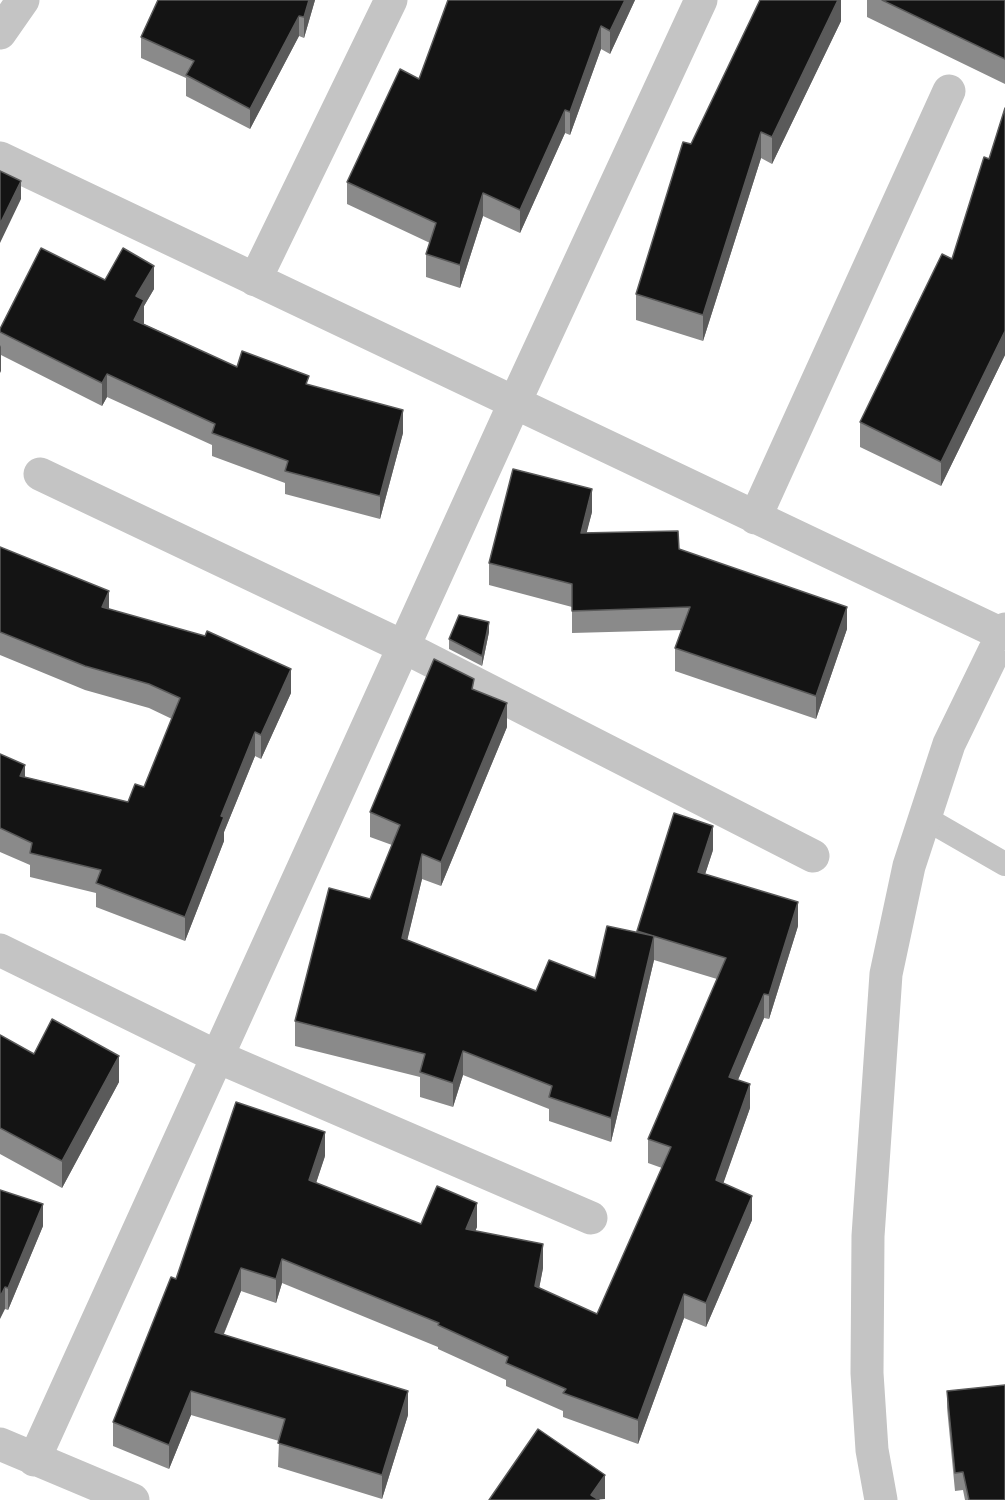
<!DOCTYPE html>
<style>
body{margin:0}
canvas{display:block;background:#fff}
</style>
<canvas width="1005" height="1500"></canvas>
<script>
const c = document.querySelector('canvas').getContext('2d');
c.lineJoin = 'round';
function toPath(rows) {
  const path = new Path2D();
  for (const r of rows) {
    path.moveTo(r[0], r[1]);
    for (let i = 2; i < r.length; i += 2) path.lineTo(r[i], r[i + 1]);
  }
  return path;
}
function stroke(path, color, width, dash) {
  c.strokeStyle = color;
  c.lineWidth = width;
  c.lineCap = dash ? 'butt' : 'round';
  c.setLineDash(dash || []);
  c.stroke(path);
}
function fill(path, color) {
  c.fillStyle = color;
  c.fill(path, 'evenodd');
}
stroke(toPath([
 [925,818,1005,864]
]), '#c4c4c4', 24);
stroke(toPath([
 [0,33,23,0],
 [0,158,1002,634],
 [255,280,391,0],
 [40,474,404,647,813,856],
 [755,518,949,91],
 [0,950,218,1057,591,1218],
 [0,1444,133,1500],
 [34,1460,514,404,701,0],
 [881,1500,872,1450,867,1373,868,1236,886,974,909,866,949,744,1005,629]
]), '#c4c4c4', 33);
fill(toPath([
 [158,0,315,0,304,38,299,36,250,129,186,96,186,78,141,58,141,37],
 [448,0,635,0,610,54,601,49,570,135,565,133,520,233,483,216,460,288,426,277,426,254,430,243,347,204,347,182,419,79],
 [841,0,841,21,772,164,761,158,703,341,636,320,636,294,691,144],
 [867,0,1005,0,1005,84,867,17],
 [1005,108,1005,355,941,486,860,447,860,422,952,259,989,159],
 [105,280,154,289,144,306,144,324,237,367,309,385,403,433,380,519,285,494,285,483,212,456,212,445,107,397,102,406,1,355,0,373,0,329],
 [592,512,586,533,679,549,847,629,816,719,675,671,675,648,682,630,572,633,572,607,489,585,489,563],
 [0,547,109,609,291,693,261,759,255,756,224,832,224,841,185,941,96,907,96,893,30,877,30,865,0,852,0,754,25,777,128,802,144,787,172,719,149,708,85,690,0,655],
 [489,632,482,666,449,649,449,639],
 [474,689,507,727,441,886,422,879,407,940,536,991,595,978,637,933,637,931,713,850,705,874,798,926,769,1019,764,1018,738,1080,750,1108,723,1183,752,1220,706,1327,684,1318,638,1444,563,1417,563,1411,506,1386,506,1380,438,1349,438,1347,282,1283,276,1303,241,1291,224,1334,408,1415,382,1499,278,1467,279,1441,191,1415,169,1469,113,1446,113,1422,176,1279,325,1156,316,1183,421,1224,477,1227,475,1231,543,1268,539,1288,597,1314,662,1168,648,1163,648,1139,717,979,654,960,611,1142,549,1121,549,1109,463,1075,453,1107,420,1097,420,1077,295,1046,295,1021,370,899,392,845,370,837,370,812],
 [0,1035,34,1054,119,1082,62,1188,0,1154],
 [0,1190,43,1226,8,1310,5,1309],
 [947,1391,1005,1500,965,1500,963,1490,955,1491,947,1408]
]), '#8a8a8a');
fill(toPath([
 [309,0,315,0,304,38,304,17],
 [625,0,635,0,610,54,610,31],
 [838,0,841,0,841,21,772,164,772,137],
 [299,16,299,36,250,129,250,109],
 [601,26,601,49,570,135,570,112],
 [565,110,565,133,520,233,520,210],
 [761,132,761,158,703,341,703,315],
 [21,181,21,199,0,243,0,224],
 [483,193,483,216,460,288,460,265],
 [154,266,154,289,144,306,144,323,134,343,134,320,136,296],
 [1005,331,1005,355,941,486,941,462],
 [1,345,1,371,0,373,0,347],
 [107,374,107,397,102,406,102,383],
 [403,410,403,433,380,519,380,496],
 [592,489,592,512,581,555,581,533],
 [109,591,109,615,102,607],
 [847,607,847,629,816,719,816,696],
 [489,622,489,632,482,666,482,656],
 [291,669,291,693,261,759,261,735],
 [507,703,507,727,441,886,441,862],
 [255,732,255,756,224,832,224,841,185,941,185,917,221,816],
 [25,765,25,789,20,776],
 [713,826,713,850,698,896,698,872],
 [422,854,422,879,402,962,402,938],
 [798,902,798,926,769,1019,769,995],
 [654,936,654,960,611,1142,611,1118],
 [764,994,764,1018,729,1101,729,1077],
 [463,1051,463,1075,453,1107,453,1083],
 [119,1056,119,1082,62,1188,62,1161],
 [750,1084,750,1108,716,1204,716,1180],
 [325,1132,325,1156,309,1204,309,1180],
 [752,1196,752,1220,706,1327,706,1303],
 [477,1203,477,1227,466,1253,466,1229],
 [43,1204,43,1226,8,1310,8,1288],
 [543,1244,543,1268,535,1310,535,1286],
 [282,1259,282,1283,276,1303,276,1279],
 [241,1268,241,1291,215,1355,215,1332],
 [5,1287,5,1309,0,1319,0,1297],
 [684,1294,684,1318,638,1444,638,1420],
 [191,1391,191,1415,169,1469,169,1445],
 [408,1391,408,1415,382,1499,382,1475],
 [605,1475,605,1499,591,1500,591,1495]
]), '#5a5a5a');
const building = toPath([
 [158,0,309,0,304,17,299,16,250,109,186,75,194,61,141,37,158,0],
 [448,0,625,0,610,31,601,26,570,112,565,110,520,210,483,193,460,265,426,254,436,223,347,182,400,69,419,79,448,0],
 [760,0,838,0,772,137,761,132,703,315,636,294,683,142,691,144,760,0],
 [882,0,1005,0,1005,59,882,0],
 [1005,108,1005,331,941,462,860,422,942,254,952,259,984,157,989,159,1005,108],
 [0,171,21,181,0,224,0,171],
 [41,248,105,280,123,248,154,266,136,296,144,300,134,320,237,367,242,351,309,376,306,384,403,410,380,496,285,471,288,461,212,433,215,424,107,374,102,383,0,332,0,329,41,248],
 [513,469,592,489,581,533,678,531,679,549,847,607,816,696,675,648,690,607,572,611,572,584,489,563,513,469],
 [0,547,109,591,102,607,205,636,207,631,291,669,261,735,255,732,221,816,224,817,185,917,96,883,101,870,30,853,32,843,0,828,0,754,25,765,20,776,128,802,135,784,144,787,180,698,149,684,85,666,0,632,0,547],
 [459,615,489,622,482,656,449,639,459,615],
 [434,659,474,679,472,689,507,703,441,862,422,854,402,938,536,991,549,960,595,978,607,926,654,936,611,1118,549,1097,552,1086,463,1051,453,1083,420,1072,425,1054,295,1021,329,888,370,899,400,825,370,812,434,659],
 [674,813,713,826,698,872,798,902,769,995,764,994,729,1077,750,1084,716,1180,752,1196,706,1303,684,1294,638,1420,563,1393,566,1389,506,1363,508,1357,438,1325,439,1323,282,1259,276,1279,241,1268,215,1332,408,1391,382,1475,278,1443,285,1419,191,1391,169,1445,113,1422,171,1277,176,1279,236,1102,325,1132,309,1180,421,1224,437,1186,477,1203,466,1229,543,1244,535,1286,597,1314,671,1147,648,1139,726,958,637,931,674,813],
 [52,1019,119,1056,62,1161,0,1128,0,1035,34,1054,52,1019],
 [0,1190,43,1204,8,1288,5,1287,0,1297,0,1190],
 [1005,1385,1005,1500,969,1500,963,1472,955,1473,947,1391,1005,1385],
 [538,1429,605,1475,591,1495,599,1500,489,1500,538,1429]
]);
fill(building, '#141414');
stroke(building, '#5a5a5a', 1.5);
</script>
